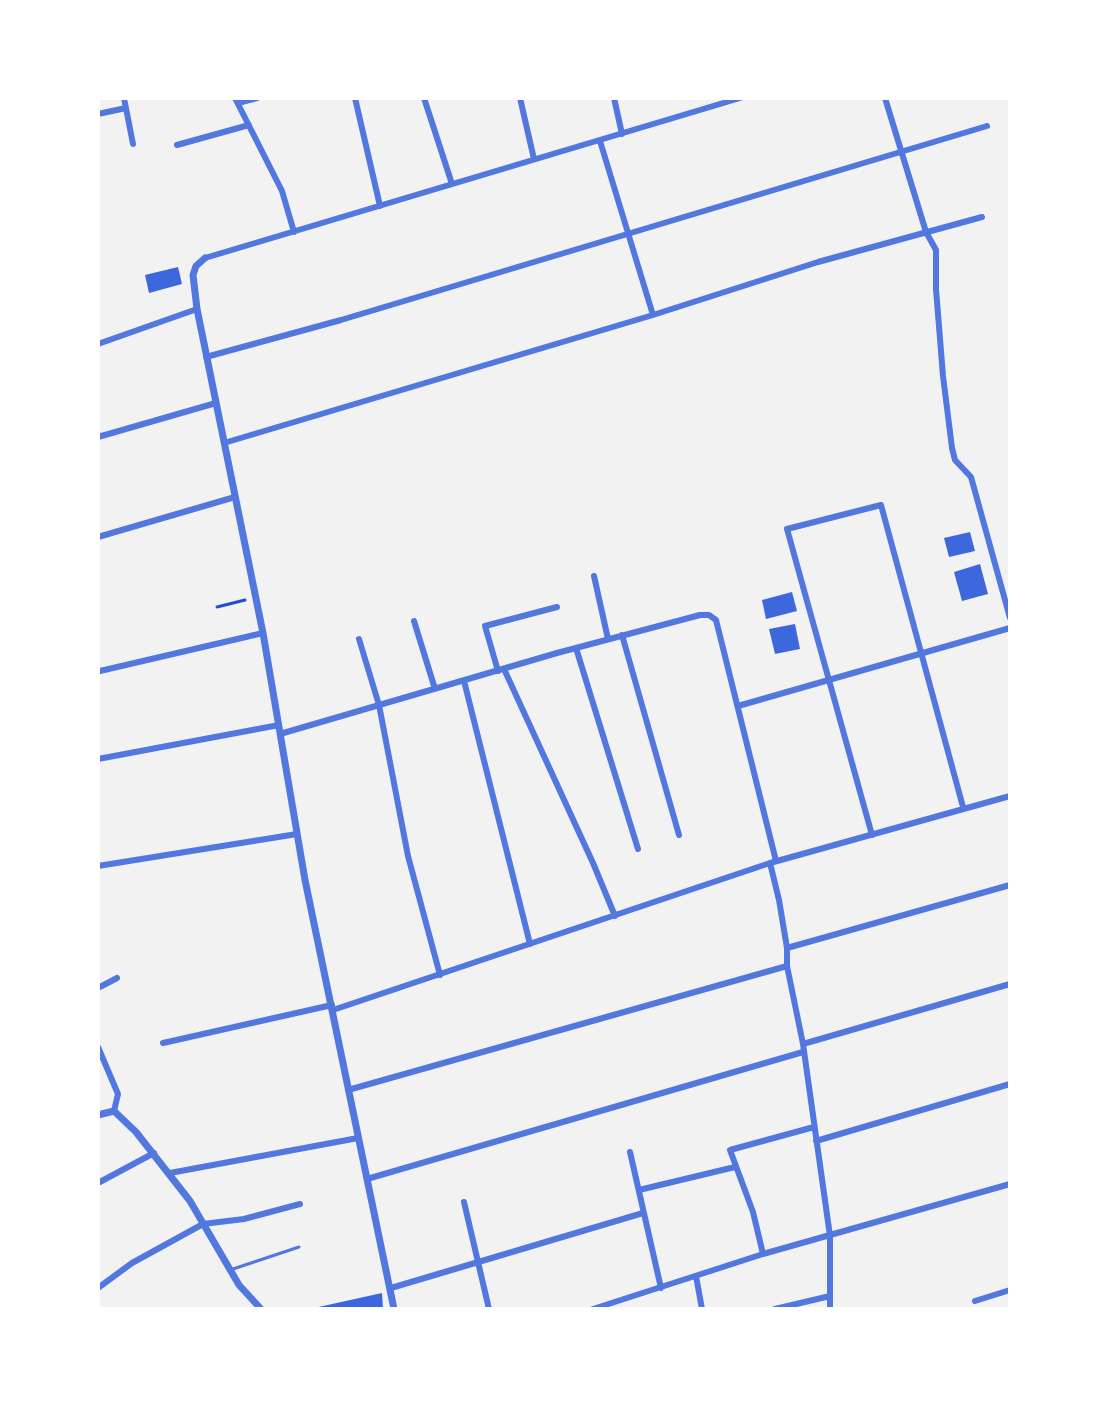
<!DOCTYPE html>
<style>
body{margin:0}
#map{position:relative;width:1108px;height:1407px;overflow:hidden;background:#f2f2f2;font-family:"PT Serif",serif}
canvas{display:block}
.frame{position:absolute;inset:0;border:100px solid #fff;pointer-events:none}
</style>
<div id="map">
<canvas width="1108" height="1407"></canvas>
<div class="frame"></div>
</div>
<script>
const c = document.querySelector('canvas').getContext('2d');
c.lineJoin = 'round';
function fill(path, color) {
  c.fillStyle = color;
  c.fill(path, 'evenodd');
}
function toPath(rows) {
  const path = new Path2D();
  for (const r of rows) {
    path.moveTo(r[0], r[1]);
    for (let i = 2; i < r.length; i += 2) path.lineTo(r[i], r[i + 1]);
  }
  return path;
}
function stroke(path, color, width, dash) {
  c.strokeStyle = color;
  c.lineWidth = width;
  c.lineCap = dash ? 'butt' : 'round';
  c.setLineDash(dash || []);
  c.stroke(path);
}
fill(toPath([
 [178,267,182,284,149,293,145,275],
 [970,532,975,551,949,557,944,538],
 [980,564,988,594,962,601,954,572],
 [792,592,797,611,766,619,762,600],
 [795,624,800,649,775,654,769,629],
 [382,1293,383,1309,314,1309,314,1308]
]), '#3d67dc');
stroke(toPath([
 [217,607,245,600]
]), '#1d4ed8', 3);
stroke(toPath([
 [230,1270,299,1247]
]), '#5277de', 3);
stroke(toPath([
 [124,98,133,144],
 [235,98,282,191,294,232],
 [355,98,380,206],
 [424,98,452,184],
 [520,98,534,159],
 [614,98,622,134],
 [885,98,926,232,936,250,936,289,943,376,952,448,955,460,971,477,1010,618],
 [238,103,257,98],
 [98,114,126,108],
 [600,141,653,315],
 [177,145,249,125],
 [205,258,740,98],
 [98,344,197,309],
 [206,357,341,320,987,126],
 [98,437,216,403],
 [224,443,653,315,818,262,982,217],
 [98,537,235,497],
 [594,576,608,639],
 [414,621,435,689],
 [622,635,679,835],
 [359,639,379,705,408,856,440,975],
 [576,648,638,849],
 [504,669,593,863,615,916],
 [100,671,263,633],
 [498,671,485,626,557,607],
 [464,681,530,944],
 [738,706,1010,628],
 [280,734,557,653,700,615,709,615,716,620,776,861],
 [98,759,279,725],
 [872,835,787,529,881,505,963,807],
 [770,863,779,900,787,948,787,966,803,1044,830,1236,830,1309],
 [98,866,297,834],
 [787,948,1010,885],
 [98,988,117,978],
 [333,1010,770,863,1010,796],
 [163,1043,332,1005],
 [803,1044,1010,984],
 [98,1047,118,1094,114,1111],
 [348,1090,787,966],
 [816,1141,1010,1084],
 [630,1152,661,1288],
 [170,1173,358,1138],
 [367,1179,803,1052],
 [98,1183,154,1153],
 [639,1190,735,1167],
 [464,1202,489,1309],
 [763,1254,753,1212,730,1150,814,1127],
 [696,1276,702,1309],
 [98,1288,132,1263,203,1224,244,1219,300,1204],
 [391,1288,643,1213],
 [975,1301,1010,1290],
 [593,1309,763,1254,1010,1184],
 [775,1309,830,1296]
]), '#5277de', 6);
stroke(toPath([
 [205,258,196,266,193,275,197,309,263,633,305,880,394,1309],
 [98,1115,114,1111,136,1132,190,1201,239,1285,261,1309]
]), '#5277de', 7);
</script>
